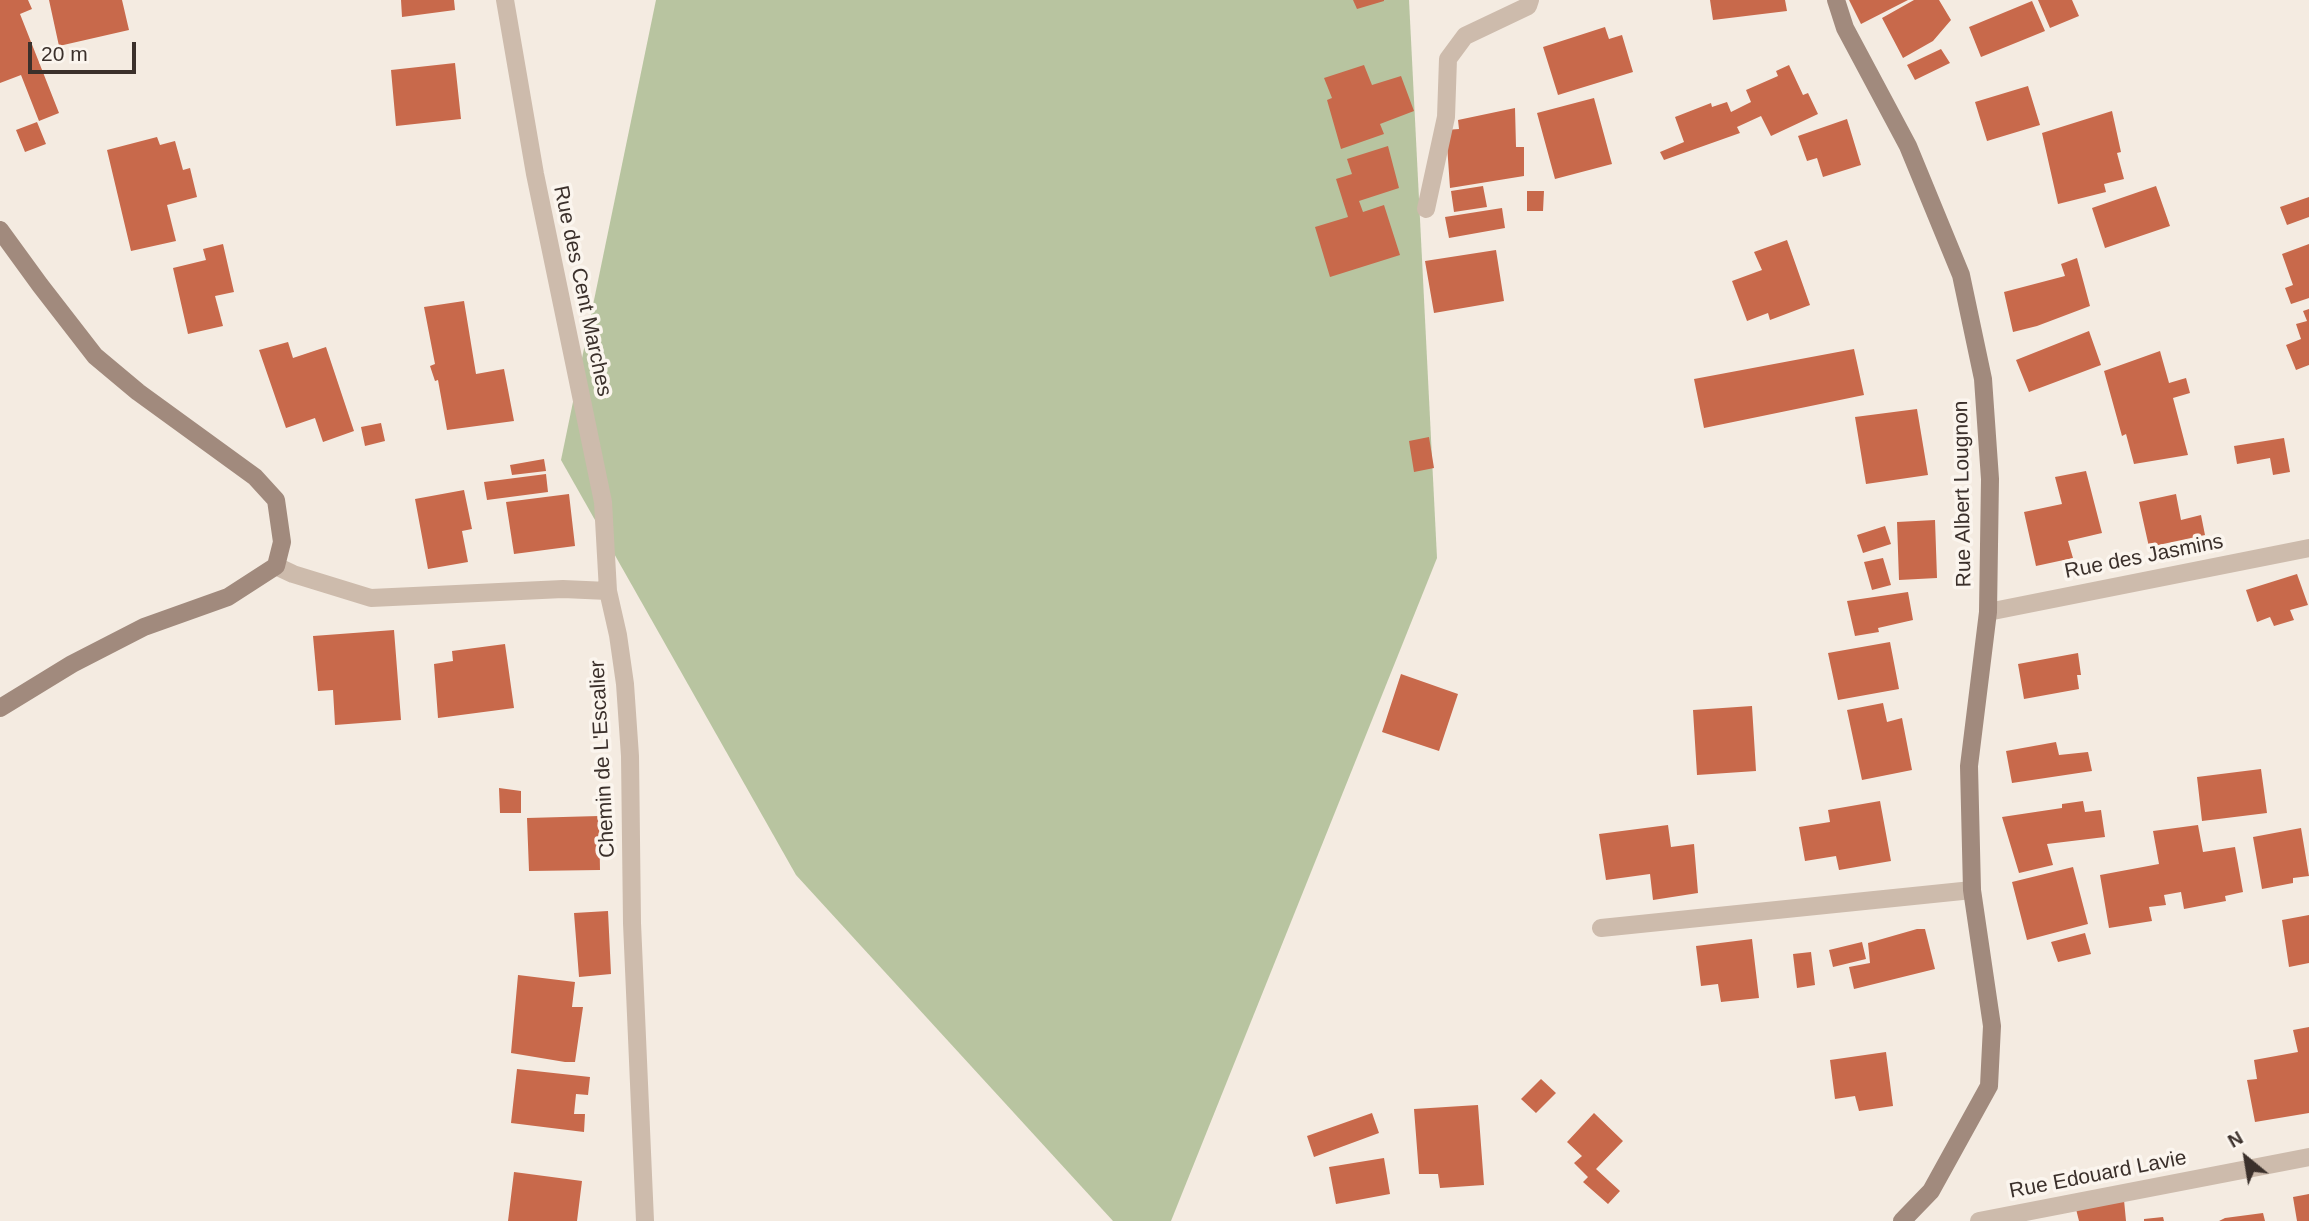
<!DOCTYPE html>
<style>
body{margin:0}
#map{position:relative;width:2309px;height:1221px;overflow:hidden;background:#f4ebe1;font-family:Helvetica,sans-serif}
canvas{display:block}
.north{position:absolute;left:2211px;top:1123px;width:70px;height:70px;-webkit-text-stroke:5px #fbf5ee;paint-order:stroke;rotate:330deg;font-size:19px;font-weight:700;line-height:28px;text-align:center;color:#3b302b}
.north::after{content:'';display:block;margin:auto;width:24px;height:32px;background:#3b302b;clip-path:polygon(50% 0,100% 100%,50% 72%,0 100%)}
.scale{position:absolute;left:28px;top:42px;width:108px;height:32px;box-sizing:border-box;border:4px solid #3b302b;border-top:0;padding-left:9px;font-size:21px;line-height:24px;white-space:nowrap;color:#3b302b;-webkit-text-stroke:5px #fbf5ee;paint-order:stroke}
</style>
<div id="map">
<canvas width="2309" height="1221"></canvas>
<div class="north">N</div>
<div class="scale">20 m</div>
</div>
<script>
const c = document.querySelector('canvas').getContext('2d');
c.lineJoin = 'round';
function fill(path, color) {
  c.fillStyle = color;
  c.fill(path, 'evenodd');
}
function toPath(rows) {
  const path = new Path2D();
  for (const r of rows) {
    path.moveTo(r[0], r[1]);
    for (let i = 2; i < r.length; i += 2) path.lineTo(r[i], r[i + 1]);
  }
  return path;
}
function stroke(path, color, width, dash) {
  c.strokeStyle = color;
  c.lineWidth = width;
  c.lineCap = dash ? 'butt' : 'round';
  c.setLineDash(dash || []);
  c.stroke(path);
}
function label(font, color, halo, rows, align = 'center') {
  c.font = font + ' Helvetica,sans-serif';
  c.lineWidth = 7;
  c.setLineDash([]);
  c.textBaseline = 'middle';
  c.strokeStyle = halo;
  c.fillStyle = color;
  for (const [text, x, y, turn = 0] of rows) {
    c.save();
    c.translate(x, y);
    c.rotate((+turn || 0) * Math.PI / 180);
    c.textAlign = isNaN(turn) ? turn : align;
    if (halo) c.strokeText(text, 0, 0);
    c.fillText(text, 0, 0);
    c.restore();
  }
}
fill(toPath([
 [656,0,1409,0,1437,558,1171,1221,1113,1221,796,875,561,460]
]), '#b8c4a0');
fill(toPath([
 [0,0,28,0,32,9,20,14,59,113,39,121,21,75,0,83],
 [49,0,122,0,129,30,59,46],
 [401,0,454,0,455,10,402,17],
 [1353,0,1384,0,1384,1,1357,9],
 [1710,0,1785,0,1787,11,1713,20],
 [1849,0,1908,0,1861,24],
 [1914,0,1939,0,1951,20,1933,41,1903,58,1882,18],
 [2038,0,2072,0,2079,16,2050,28],
 [2032,1,2045,31,1981,57,1969,27],
 [1605,27,1609,39,1622,35,1633,72,1558,95,1543,47],
 [1941,49,1950,63,1915,80,1907,65],
 [455,63,461,119,396,126,391,70],
 [1364,65,1372,85,1401,76,1414,111,1380,124,1384,134,1341,149,1327,100,1332,98,1324,78],
 [1789,65,1803,95,1808,93,1818,114,1771,136,1761,116,1737,127,1740,133,1664,160,1660,152,1684,142,1675,117,1711,103,1712,107,1727,102,1731,112,1751,102,1746,90,1778,76,1776,71],
 [2028,86,2040,125,1987,141,1975,102],
 [1594,98,1612,164,1555,179,1537,113],
 [1515,108,1516,147,1524,147,1524,176,1450,188,1446,130,1459,129,1458,120],
 [2112,111,2121,152,2117,153,2124,179,2104,184,2106,192,2058,204,2042,133],
 [1847,119,1861,165,1823,177,1817,158,1807,161,1798,136],
 [37,122,46,144,25,152,16,130],
 [157,137,160,145,175,141,183,170,190,168,197,197,167,205,176,241,131,251,107,150],
 [1388,146,1399,188,1359,201,1363,212,1384,205,1400,255,1330,277,1315,227,1348,217,1336,179,1352,174,1347,159],
 [1483,186,1487,207,1454,212,1451,191],
 [2156,186,2170,226,2105,248,2092,208],
 [1527,191,1544,191,1543,211,1527,211],
 [2309,197,2309,217,2287,225,2280,207],
 [1502,208,1505,228,1449,238,1445,217],
 [1787,240,1810,305,1770,320,1768,313,1747,321,1732,281,1762,270,1754,252],
 [223,244,234,292,215,296,223,326,188,334,173,268,206,260,203,249],
 [2309,244,2309,298,2291,304,2285,288,2293,285,2282,254],
 [1496,250,1504,301,1434,313,1425,261],
 [2077,258,2090,306,2037,326,2013,332,2004,292,2065,276,2061,264],
 [464,301,476,374,504,369,514,421,447,430,438,380,435,381,430,366,435,364,424,307],
 [2309,309,2309,365,2296,370,2286,345,2301,339,2296,324,2307,321,2303,311],
 [2089,331,2101,365,2029,392,2016,360],
 [288,342,293,358,326,347,354,431,323,442,315,418,286,428,259,350],
 [1854,349,1864,395,1704,428,1694,379],
 [2160,351,2169,383,2186,378,2190,393,2173,398,2188,455,2134,464,2126,434,2122,436,2104,371],
 [1917,409,1928,475,1866,484,1855,417],
 [381,423,385,441,365,446,361,427],
 [1429,437,1434,468,1414,472,1409,441],
 [2284,438,2290,472,2273,475,2270,458,2237,464,2234,446],
 [544,459,546,471,512,475,510,465],
 [2086,471,2102,533,2068,541,2073,558,2036,566,2024,512,2062,504,2055,477],
 [546,474,548,492,487,500,484,482],
 [464,490,472,529,462,531,468,562,428,569,415,499],
 [569,494,575,546,514,554,506,502],
 [2176,494,2181,520,2201,515,2205,535,2149,547,2139,502],
 [1935,520,1937,578,1899,580,1897,522],
 [1885,526,1891,544,1863,553,1857,535],
 [1883,558,1891,585,1872,590,1864,562],
 [2297,574,2308,605,2290,610,2294,620,2274,626,2270,617,2257,622,2246,590],
 [1908,592,1913,620,1878,628,1879,632,1855,636,1847,601],
 [394,630,401,720,335,725,333,690,318,691,313,636],
 [1890,642,1899,689,1838,700,1828,653],
 [505,644,514,708,438,718,434,664,453,661,452,651],
 [2078,653,2081,675,2077,675,2079,689,2024,699,2018,664],
 [1401,674,1458,694,1439,751,1382,732],
 [1883,703,1887,722,1902,718,1912,770,1862,780,1847,710],
 [1752,706,1756,771,1697,775,1693,710],
 [2056,742,2059,755,2088,752,2092,771,2012,783,2006,751],
 [2261,769,2267,813,2202,821,2197,777],
 [499,788,521,791,521,813,500,813],
 [1880,801,1891,861,1839,870,1836,856,1805,861,1799,827,1830,822,1828,810],
 [2083,801,2085,812,2101,810,2105,837,2047,844,2053,865,2019,873,2002,817,2062,808,2062,804],
 [599,816,600,870,529,871,527,818],
 [1668,825,1671,847,1694,844,1698,893,1653,900,1650,874,1606,880,1599,834],
 [2198,825,2203,852,2235,847,2243,892,2225,896,2226,901,2184,909,2181,892,2164,895,2166,905,2149,907,2152,921,2109,928,2100,875,2159,864,2153,831],
 [2301,828,2309,876,2293,878,2293,883,2262,889,2253,837],
 [2073,867,2088,924,2027,940,2012,882],
 [608,911,611,974,579,977,574,913],
 [2309,915,2309,963,2289,967,2282,920],
 [1917,929,1925,929,1935,969,1854,989,1849,967,1870,963,1868,943],
 [2085,933,2091,954,2058,962,2051,942],
 [1752,939,1759,998,1721,1002,1718,984,1701,986,1696,946],
 [1862,942,1866,959,1833,967,1829,950],
 [1811,952,1815,985,1797,988,1793,954],
 [518,975,575,982,572,1007,583,1007,575,1062,565,1062,511,1053],
 [2309,1027,2309,1113,2255,1122,2247,1080,2257,1079,2254,1060,2298,1052,2293,1030],
 [1886,1052,1893,1106,1859,1111,1855,1096,1835,1099,1830,1060],
 [517,1069,590,1077,588,1095,576,1094,574,1114,585,1114,584,1132,511,1123],
 [1541,1079,1556,1093,1536,1113,1521,1099],
 [1478,1105,1484,1185,1440,1188,1438,1174,1419,1174,1414,1109],
 [1372,1113,1379,1133,1314,1157,1307,1136],
 [1594,1113,1623,1141,1596,1169,1620,1191,1608,1204,1583,1182,1588,1177,1574,1163,1582,1156,1567,1142],
 [1384,1158,1390,1194,1336,1204,1329,1167],
 [514,1172,582,1181,577,1221,508,1221],
 [2309,1194,2309,1221,2297,1221,2293,1197],
 [2124,1200,2126,1221,2079,1221,2076,1209],
 [2263,1213,2265,1221,2219,1221,2225,1218],
 [2163,1217,2164,1221,2144,1221,2144,1219]
]), '#c8694b');
stroke(toPath([
 [1988,612,2309,548]
]), '#cdbbac', 18);
stroke(toPath([
 [505,0,535,174,603,502,608,591],
 [1426,209,1446,117,1448,59,1465,36,1528,6,1530,0],
 [276,566,293,574,371,598,563,589,608,591,618,635,625,684,630,756,632,923,645,1221],
 [1601,928,1972,890],
 [1979,1221,2309,1157]
]), '#cdbbac', 18);
stroke(toPath([
 [1836,0,1845,28,1908,146,1961,275,1983,379,1990,479,1988,612,1969,766,1972,890,1992,1026,1989,1086,1931,1191,1902,1221],
 [0,230,40,285,95,356,138,392,255,477,276,500,282,542,276,566,228,597,144,627,72,664,0,708]
]), '#a18a7d', 18);
label('21px', '#3b302b', '#fbf5ee', [
 ["Rue des Cent Marches",582,291,78],
 ["Rue Albert Lougnon",1963,494,-91],
 ["Rue des Jasmins",2144,557,-11],
 ["Chemin de L'Escalier",603,759,-93],
 ["Rue Edouard Lavie",2098,1175,-11]
]);
</script>
